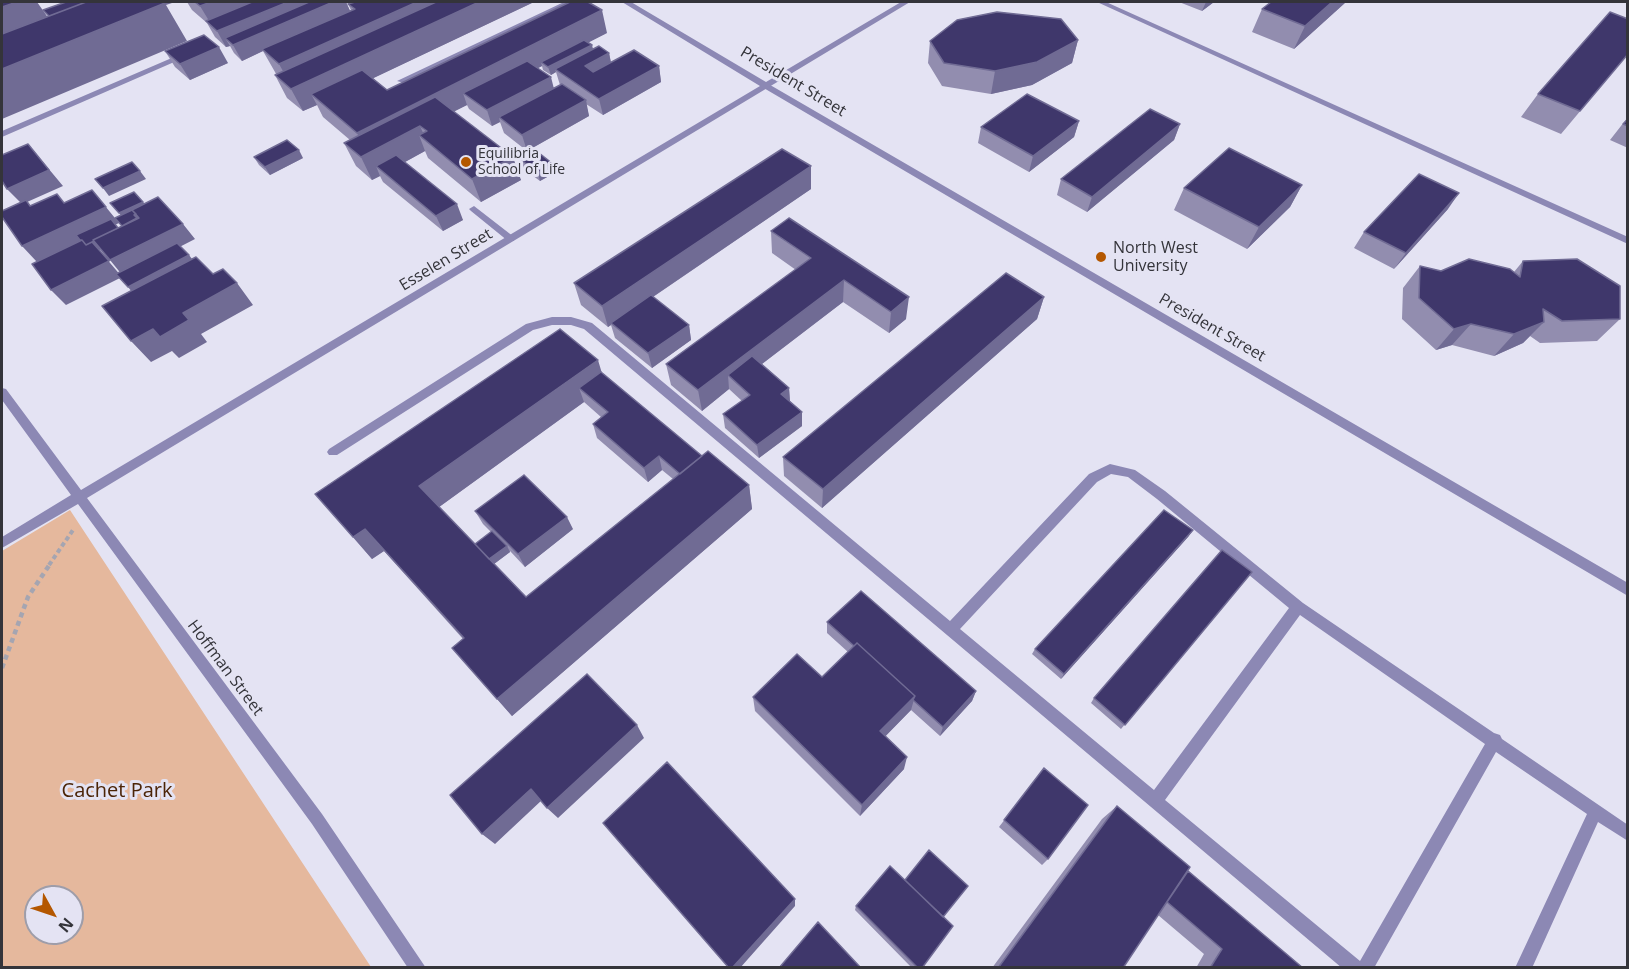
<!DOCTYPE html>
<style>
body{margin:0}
#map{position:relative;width:1629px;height:969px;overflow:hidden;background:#e4e3f3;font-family:"Open Sans",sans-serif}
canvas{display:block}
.frame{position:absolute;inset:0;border:3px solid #34343a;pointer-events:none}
.north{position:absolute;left:24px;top:885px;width:60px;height:60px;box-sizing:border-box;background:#e4e3f3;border:2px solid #9e9da9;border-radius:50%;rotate:130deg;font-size:16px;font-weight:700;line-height:24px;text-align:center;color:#34343a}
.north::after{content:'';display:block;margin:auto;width:21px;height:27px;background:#b45700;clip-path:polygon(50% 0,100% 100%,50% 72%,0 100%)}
</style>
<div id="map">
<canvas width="1629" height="969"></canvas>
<div class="frame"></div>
<div class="north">N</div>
</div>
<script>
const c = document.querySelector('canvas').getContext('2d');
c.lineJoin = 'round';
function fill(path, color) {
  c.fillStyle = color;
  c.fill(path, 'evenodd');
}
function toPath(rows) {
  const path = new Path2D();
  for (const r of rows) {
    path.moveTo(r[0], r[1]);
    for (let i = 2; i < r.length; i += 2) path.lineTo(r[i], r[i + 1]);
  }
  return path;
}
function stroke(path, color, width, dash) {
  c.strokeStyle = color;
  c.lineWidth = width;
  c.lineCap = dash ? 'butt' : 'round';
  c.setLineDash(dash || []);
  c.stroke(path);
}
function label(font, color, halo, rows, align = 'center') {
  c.font = font + ' "Open Sans",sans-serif';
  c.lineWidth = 6;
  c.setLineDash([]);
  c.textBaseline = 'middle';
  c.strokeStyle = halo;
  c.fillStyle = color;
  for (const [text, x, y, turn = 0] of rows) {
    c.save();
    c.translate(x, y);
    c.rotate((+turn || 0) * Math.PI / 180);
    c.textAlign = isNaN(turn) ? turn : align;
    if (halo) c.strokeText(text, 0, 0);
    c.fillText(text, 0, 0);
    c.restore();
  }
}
fill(toPath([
 [70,510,371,967,2,967,2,551],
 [36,897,72,897,72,933,36,933]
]), '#e5b89d');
stroke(toPath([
 [49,565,73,530]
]), '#a5a5b1', 4, [4.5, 3]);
stroke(toPath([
 [2,668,28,597,50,564]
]), '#a5a5b1', 4.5, [5, 4]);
fill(toPath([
 [564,2,573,2,404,83,397,81,564,2],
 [1097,2,1106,2,1628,237,1628,244,1097,2],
 [181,54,188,56,2,137,2,131,181,54],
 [765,82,1628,583,1628,596,762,87,762,83,765,82],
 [474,206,514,237,514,241,508,241,471,211,469,209,474,206],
 [552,317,571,317,592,323,950,621,1089,474,1110,464,1135,470,1165,491,1303,603,1494,733,1500,735,1502,739,1628,825,1628,841,1598,822,1532,968,1515,968,1587,814,1496,752,1374,968,1342,968,584,329,571,325,552,325,533,330,337,455,329,455,327,452,329,449,526,324,552,317],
 [1111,474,1128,477,1157,499,1289,608,1154,790,960,629,1097,482,1111,474],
 [1300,615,1485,744,1360,961,1165,800,1300,615]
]), '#8c88b4');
fill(toPath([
 [622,2,631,2,766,82,901,2,910,2,87,498,322,814,426,968,408,968,312,824,78,504,2,548,2,537,71,495,2,400,2,388,6,389,81,490,760,86,622,2]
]), '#8c88b4');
fill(toPath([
 [187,2,346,2,350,11,351,10,348,4,534,2,373,78,387,90,607,33,588,42,593,49,609,53,611,62,659,66,661,82,603,115,586,104,589,116,527,151,504,133,500,122,492,126,469,109,467,105,454,111,521,180,481,202,428,158,425,151,405,162,463,220,443,231,383,182,380,176,372,180,356,166,344,143,350,140,323,117,317,105,303,111,287,98,275,75,276,74,275,72,263,51,242,61,234,53,230,46,226,47,215,37,207,23,192,10],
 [542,66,543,70,551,75,556,72,560,85,554,88,538,68],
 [1179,2,1214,2,1202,11],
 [1346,2,1294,49,1252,32,1262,9],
 [1078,40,1072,63,1032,85,991,94,942,86,928,63,930,41],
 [165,51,228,63,190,80,175,67],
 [1628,54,1561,134,1521,117,1538,94],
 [1628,117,1628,148,1610,140],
 [1079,121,1074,137,1029,172,978,143,981,127],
 [1180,124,1174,140,1087,212,1057,195,1061,179],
 [254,157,303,158,270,175,259,165],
 [519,158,553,164,556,172,540,181,521,167],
 [811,166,811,189,653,297,689,325,691,340,652,368,615,338,611,325,608,327,581,305,574,283],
 [1302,185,1290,207,1247,249,1174,210,1184,188],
 [1448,209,1394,269,1354,248,1364,232],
 [771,231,906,319,889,333,843,302,762,364,789,388,790,401,802,412,802,426,759,458,725,428,723,414,742,401,729,389,702,411,671,385,666,364,796,270,772,253],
 [1523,261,1620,319,1597,341,1540,343,1530,336,1523,343,1494,356,1452,345,1436,350,1402,319,1403,288,1420,266,1441,271,1514,272],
 [1044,297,1037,319,822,508,784,476,783,457],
 [601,372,702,456,749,485,752,509,512,716,452,648,463,639,384,551,372,559,315,494],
 [584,402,601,417,593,424,597,438,648,482,662,470,673,479,526,597,494,564,510,552,510,551,525,567,573,529,475,511,483,524,491,532,475,544,439,507],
 [1193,530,1188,537,1061,679,1032,654,1035,649],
 [1252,572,1121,729,1091,703,1094,698],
 [827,622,976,691,972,701,940,736,911,710,885,736,904,769,860,816,755,711,753,697,822,677,848,652,827,633],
 [1044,768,1048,859,1042,865,999,827],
 [1117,806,1188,871,1303,968,1196,968,1204,954,1158,915,1123,968,992,968,1102,819],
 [856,906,943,917,922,968,912,968,855,910]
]), '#928daf');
fill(toPath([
 [17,2,37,2,49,19,2,37,2,7],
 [133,2,171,2,172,3,166,5,187,41,2,119,2,69],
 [211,2,278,2,214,29,200,6],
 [288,2,332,2,225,38,230,46,226,47,217,31],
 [333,2,346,2,351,13,262,49,263,51,242,61,233,45],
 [417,2,466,2,292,87,279,64],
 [479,2,534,2,321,103,311,94,317,105,303,111,291,89],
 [1206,2,1214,2,1202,11],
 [1332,2,1346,2,1294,49,1305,26],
 [602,10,607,33,545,65,541,62,542,66,474,101,463,93,467,105,422,128,420,126,427,142,419,135,425,151,385,173,376,166,380,176,372,180,361,157,367,154,357,133],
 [1078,40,1072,63,1032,85,991,94,995,71],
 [592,45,594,53,555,69,556,72,551,75,548,67],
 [219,47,228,63,190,80,180,64],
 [609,53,612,69,588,82,585,66],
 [659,66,661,82,603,115,599,99],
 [551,77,555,93,499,117,500,122,492,126,487,110],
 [586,100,589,116,527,151,522,135],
 [1079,121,1074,137,1029,172,1033,156],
 [1180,124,1174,140,1087,212,1092,197],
 [28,144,63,186,27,202,40,216,22,204,7,189],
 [299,150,303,158,270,175,265,167],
 [513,157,521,180,481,202,472,179],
 [553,164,556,172,540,181,538,173],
 [811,166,811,189,613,324,611,323,611,325,608,327,602,306],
 [140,171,146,179,109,196,103,188],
 [1302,185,1290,207,1247,249,1259,227],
 [92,190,119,223,82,240,119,229,126,237,99,250,122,277,66,305,51,290,37,262,22,246],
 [1459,193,1448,209,1394,269,1406,253],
 [143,202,148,208,132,210,142,222,125,221,119,213],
 [457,204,463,220,443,231,436,216],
 [183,224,195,239,123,276,110,260],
 [189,255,201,271,141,303,128,287],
 [844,280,843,302,737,383,728,375,729,389,702,411,698,390],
 [237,283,253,305,201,334,207,342,179,358,172,351,151,362,131,341],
 [909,297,906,319,889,333,891,312],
 [1044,297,1037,319,822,508,823,489],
 [1544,322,1523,343,1494,356,1514,334],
 [1471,324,1452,345,1436,350,1454,329],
 [689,325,691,340,652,368,648,353],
 [598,360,606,387,579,388,584,402,435,510,419,486],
 [789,388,790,402,781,394],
 [802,412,802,426,759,458,757,445],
 [659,456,662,470,648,482,644,468],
 [749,485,752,509,512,716,497,699],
 [567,517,573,529,525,567,518,554],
 [365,529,384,551,372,559,353,537],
 [1193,530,1188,537,1061,679,1064,674],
 [507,546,510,552,490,567,486,561],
 [976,691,972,701,940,736,943,727],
 [915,696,911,710,878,744,880,731],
 [637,725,644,738,558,818,547,808],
 [907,757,904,769,860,816,862,805],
 [531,789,542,800,495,844,482,834],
 [795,899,795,906,740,968,732,968]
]), '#706b94');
const building = toPath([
 [2,2,17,2,2,7,2,2],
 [66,2,86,2,49,16,43,10,66,2],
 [86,2,163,2,165,3,2,69,2,34,86,2],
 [195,2,211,2,200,6,195,2],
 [252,2,288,2,217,31,206,21,252,2],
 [309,2,333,2,233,45,225,38,309,2],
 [355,2,417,2,279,64,262,49,355,9,348,4,355,2],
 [436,2,479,2,291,89,275,75,436,2],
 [570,2,588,2,602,10,357,133,311,94,362,70,387,90,570,2],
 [1271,2,1332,2,1305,26,1262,9,1271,2],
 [997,12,1061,19,1078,40,1037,62,995,71,944,63,930,41,957,20,997,12],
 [1610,12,1628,19,1628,54,1580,111,1538,94,1610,12],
 [204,35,219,47,180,64,165,51,204,35],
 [584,40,592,45,548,67,541,62,584,40],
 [599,46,609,53,585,66,593,72,634,50,659,66,599,99,555,69,599,46],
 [527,61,551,77,487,110,463,93,527,61],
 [562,84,586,100,522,135,499,117,562,84],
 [1027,94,1079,121,1033,156,981,127,1027,94],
 [435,97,513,157,472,179,419,135,427,131,420,126,361,157,344,143,435,97],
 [1150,109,1180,124,1092,197,1061,179,1150,109],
 [1628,119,1628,126,1623,124,1628,119],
 [287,140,299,150,265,167,254,157,287,140],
 [28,144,49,170,7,189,2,181,2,155,28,144],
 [1229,148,1302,185,1259,227,1184,188,1229,148],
 [534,149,553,164,538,173,519,158,534,149],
 [782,149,811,166,602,306,574,283,782,149],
 [396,155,457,204,436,216,376,166,396,155],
 [132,162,140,171,103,188,95,179,132,162],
 [1419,174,1459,193,1406,253,1364,232,1419,174],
 [92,190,106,207,22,246,2,217,2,211,26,200,30,206,57,194,64,203,92,190],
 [134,192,143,202,119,213,110,203,134,192],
 [158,197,183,224,110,260,93,240,139,218,132,210,158,197],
 [132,210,136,214,134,215,137,218,122,226,115,218,132,210],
 [789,218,909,297,891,312,844,280,698,390,666,364,811,258,771,231,789,218],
 [111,219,118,228,93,240,94,241,86,245,82,240,80,240,76,235,111,219],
 [82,240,86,245,92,242,109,261,51,290,32,264,82,240],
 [177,243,189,255,128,287,116,274,177,243],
 [196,257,213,274,223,269,237,283,183,313,189,320,160,337,153,329,131,341,102,306,196,257],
 [1469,259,1510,269,1520,277,1523,261,1577,259,1620,286,1620,319,1562,321,1543,309,1544,322,1514,334,1471,324,1454,329,1419,298,1420,266,1441,271,1469,259],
 [1006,273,1044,297,823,489,783,457,1006,273],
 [651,295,689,325,648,353,611,323,651,295],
 [560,329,598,360,419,486,526,597,708,451,749,485,497,699,452,648,464,638,365,529,353,537,315,494,560,329],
 [752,356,789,388,781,394,802,412,757,445,723,414,750,395,728,375,752,356],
 [601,372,702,456,680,474,659,456,644,468,593,424,608,412,579,388,601,372],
 [524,475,567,517,518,554,475,511,524,475],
 [1164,510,1193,530,1064,674,1035,649,1164,510],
 [492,531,507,546,489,559,475,544,492,531],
 [1222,550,1252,572,1125,725,1094,698,1222,550],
 [861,591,976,691,943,727,913,700,915,696,857,643,854,646,827,622,861,591],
 [857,643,915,696,880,731,907,757,862,805,753,697,797,654,822,677,857,643],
 [587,674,637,725,547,808,531,789,482,834,450,795,587,674],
 [667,762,795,899,732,968,729,968,603,823,667,762],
 [1044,768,1088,805,1048,859,1004,820,1044,768],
 [1117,806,1190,867,1123,968,998,968,1117,806],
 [929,850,968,886,943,917,905,880,929,850],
 [890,866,953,926,922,968,918,968,856,906,890,866],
 [1188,871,1303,968,1210,968,1222,949,1167,902,1188,871],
 [818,922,861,968,779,968,818,922]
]);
fill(building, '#3f376b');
stroke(building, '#706b94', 1.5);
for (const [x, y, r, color] of [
 [466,162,6,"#b45700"],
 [1101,257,6,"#b45700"]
]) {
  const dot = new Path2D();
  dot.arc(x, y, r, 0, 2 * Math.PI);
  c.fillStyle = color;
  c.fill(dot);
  stroke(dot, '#e4e3f3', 2);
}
label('14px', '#34343a', '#e4e3f3', [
 ["Equilibria",478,154],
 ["School of Life",478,170]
], 'left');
label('16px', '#34343a', '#e4e3f3', [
 ["President Street",793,82,31],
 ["Esselen Street",446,260,-31],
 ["President Street",1212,328,30],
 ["Hoffman Street",225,668,53]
]);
label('16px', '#34343a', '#e4e3f3', [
 ["North West",1113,248],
 ["University",1113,266]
], 'left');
label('20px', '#4b2407', '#e4e3f3', [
 ["Cachet Park",117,791]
]);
</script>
